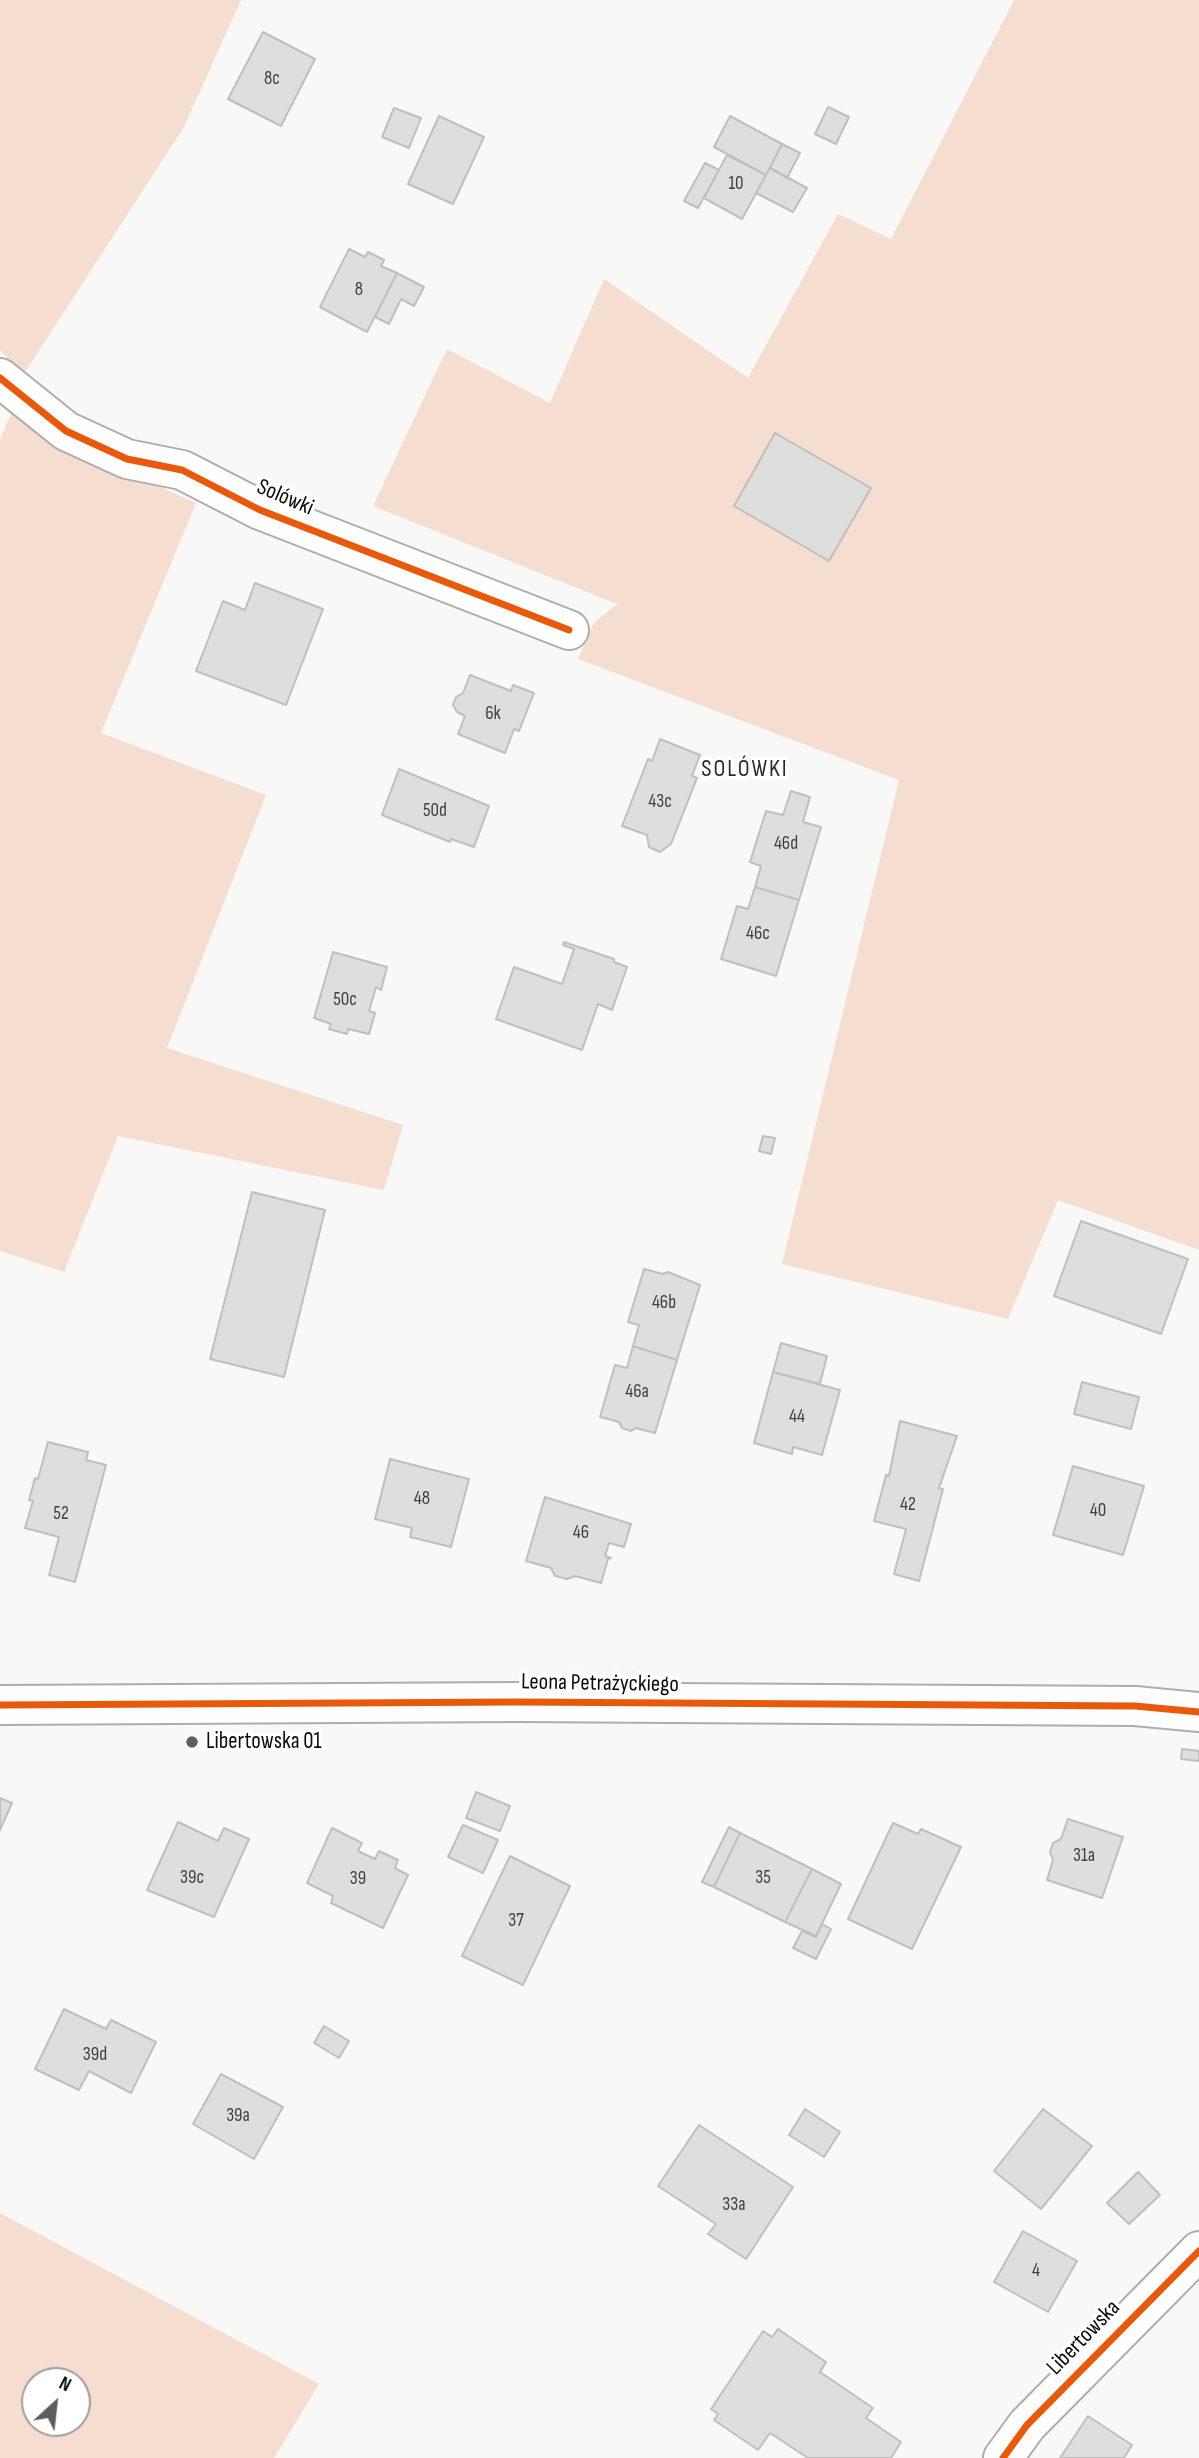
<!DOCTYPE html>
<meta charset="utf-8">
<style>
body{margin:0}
#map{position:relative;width:1199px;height:2458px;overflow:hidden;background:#f8f9f7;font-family:"Sofia Sans Condensed",sans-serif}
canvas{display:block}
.north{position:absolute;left:21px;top:2367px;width:70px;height:70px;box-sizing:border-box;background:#fff;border:2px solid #9d9e9d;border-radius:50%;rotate:27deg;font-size:19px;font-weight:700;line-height:28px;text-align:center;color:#0b0c0a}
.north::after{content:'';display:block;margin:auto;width:24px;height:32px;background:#5e5f5d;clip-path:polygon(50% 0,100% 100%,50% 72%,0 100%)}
</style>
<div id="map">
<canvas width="1199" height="2458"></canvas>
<div class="north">N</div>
</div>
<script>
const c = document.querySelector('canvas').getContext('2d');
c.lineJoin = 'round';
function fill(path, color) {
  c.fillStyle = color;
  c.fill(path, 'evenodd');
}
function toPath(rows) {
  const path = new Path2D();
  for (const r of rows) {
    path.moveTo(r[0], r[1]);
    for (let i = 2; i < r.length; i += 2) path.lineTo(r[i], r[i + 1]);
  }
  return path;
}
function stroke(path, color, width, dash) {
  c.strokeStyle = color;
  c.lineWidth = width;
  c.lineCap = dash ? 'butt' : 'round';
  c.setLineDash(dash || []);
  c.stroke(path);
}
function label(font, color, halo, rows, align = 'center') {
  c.font = font + ' "Sofia Sans Condensed",sans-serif';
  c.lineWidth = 7;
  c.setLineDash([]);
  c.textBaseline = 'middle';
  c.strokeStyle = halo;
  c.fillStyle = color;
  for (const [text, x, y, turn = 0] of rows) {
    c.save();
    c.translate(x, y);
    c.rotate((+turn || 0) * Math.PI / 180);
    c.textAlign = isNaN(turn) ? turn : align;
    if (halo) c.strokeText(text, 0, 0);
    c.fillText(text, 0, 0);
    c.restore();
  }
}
fill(toPath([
 [0,0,241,0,184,127,25,372,0,351],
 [1014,0,1199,0,1199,1250,1058,1200,1008,1319,782,1264,899,780,578,659,593,624,617,604,373,506,447,349,550,403,604,279,748,378,838,214,891,239],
 [14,406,61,443,196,503,101,733,266,795,167,1048,403,1125,384,1190,118,1136,64,1272,0,1251,0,440],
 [0,2213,319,2384,274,2458,0,2458],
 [35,2381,77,2381,77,2423,35,2423]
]), '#f5ddd0');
const building = toPath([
 [263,32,315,59,281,126,228,99,263,32],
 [828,107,849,117,836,144,815,134,828,107],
 [394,108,421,118,409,148,382,137,394,108],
 [439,116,484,137,453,204,408,184,439,116],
 [730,116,782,144,766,175,714,147,730,116],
 [782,144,800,153,787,178,770,168,782,144],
 [727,155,766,175,742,219,704,198,727,155],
 [705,163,719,170,698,208,684,201,705,163],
 [770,168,807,188,793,212,756,193,770,168],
 [349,249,365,257,368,252,384,260,381,266,397,273,367,332,320,307,349,249],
 [397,273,424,287,414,306,401,299,389,324,375,317,397,273],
 [775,433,871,488,829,561,734,506,775,433],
 [255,583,323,609,286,705,196,671,223,601,245,610,255,583],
 [470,675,511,691,513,685,534,693,519,731,514,729,505,753,458,734,465,716,457,712,453,705,456,697,463,693,470,675],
 [660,739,700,755,692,776,697,778,671,844,660,852,649,847,647,835,622,826,648,759,652,761,660,739],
 [399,769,489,806,474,847,451,839,450,842,382,815,399,769],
 [791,791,810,797,803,822,821,827,799,900,755,887,761,866,750,862,766,811,783,815,791,791],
 [755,887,799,900,776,976,721,959,737,906,748,909,755,887],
 [564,942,614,959,614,962,627,967,612,1010,598,1004,582,1050,496,1019,514,967,562,984,574,949,563,945,564,942],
 [333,952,387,967,381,990,376,987,369,1011,375,1013,369,1034,348,1029,347,1034,329,1029,331,1024,314,1018,333,952],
 [763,1136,775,1138,771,1154,759,1151,763,1136],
 [252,1192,325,1210,284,1377,210,1359,252,1192],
 [1081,1221,1188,1259,1161,1334,1054,1296,1081,1221],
 [644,1269,663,1274,668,1272,700,1285,677,1360,633,1346,639,1325,628,1322,644,1269],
 [781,1343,827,1356,820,1384,773,1372,781,1343],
 [633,1346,677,1360,655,1433,636,1428,631,1431,622,1428,619,1422,600,1417,615,1365,627,1368,633,1346],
 [773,1372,840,1390,822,1455,793,1447,792,1454,754,1443,773,1372],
 [1082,1382,1139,1397,1131,1429,1074,1414,1082,1382],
 [900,1421,957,1436,939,1488,943,1489,919,1581,894,1574,906,1529,874,1521,886,1475,889,1476,900,1421],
 [48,1442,88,1452,86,1460,106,1465,75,1582,49,1575,59,1537,25,1528,33,1501,29,1500,35,1478,38,1479,48,1442],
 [390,1459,469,1479,451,1547,410,1537,412,1528,375,1519,390,1459],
 [1073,1466,1144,1486,1123,1555,1053,1535,1073,1466],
 [545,1497,631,1524,624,1547,609,1543,605,1556,611,1558,608,1559,601,1583,575,1576,567,1579,555,1576,551,1568,526,1561,545,1497],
 [1182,1749,1199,1751,1199,1761,1181,1759,1182,1749],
 [476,1792,510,1806,500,1831,466,1818,476,1792],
 [0,1798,12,1803,0,1830,0,1798],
 [1068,1819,1123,1837,1102,1898,1047,1880,1053,1860,1050,1852,1053,1843,1061,1839,1068,1819],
 [178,1822,218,1841,224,1828,249,1839,214,1917,147,1890,178,1822],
 [893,1823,918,1834,921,1829,961,1847,912,1949,848,1919,893,1823],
 [463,1825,498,1840,483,1873,448,1857,463,1825],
 [729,1827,740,1833,714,1887,702,1882,729,1827],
 [332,1828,362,1843,358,1851,375,1859,379,1851,398,1860,395,1868,408,1875,383,1928,331,1903,333,1896,307,1883,332,1828],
 [740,1833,812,1869,785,1922,714,1887,740,1833],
 [510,1856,570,1886,523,1985,462,1956,510,1856],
 [812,1869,841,1884,816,1936,785,1922,812,1869],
 [822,1924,831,1929,816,1959,793,1948,802,1931,816,1937,822,1924],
 [64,2009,106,2029,111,2020,156,2042,131,2093,89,2071,79,2090,35,2069,64,2009],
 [324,2026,349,2041,339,2058,314,2043,324,2026],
 [221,2074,283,2107,254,2159,193,2124,221,2074],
 [805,2109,840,2132,824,2157,789,2135,805,2109],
 [1043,2109,1092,2146,1041,2209,994,2171,1043,2109],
 [699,2125,793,2187,746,2259,708,2234,716,2224,658,2186,699,2125],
 [1138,2172,1160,2195,1129,2224,1107,2203,1138,2172],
 [1023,2231,1077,2261,1048,2312,994,2282,1023,2231],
 [778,2329,826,2362,820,2372,873,2408,866,2418,901,2442,891,2458,808,2458,770,2433,758,2450,714,2420,718,2414,711,2409,763,2331,772,2337,778,2329],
 [1088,2416,1132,2445,1124,2458,1060,2458,1088,2416]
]);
fill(building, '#dededc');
stroke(building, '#bfbfbe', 2);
const minor = toPath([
 [0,378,66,431,127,459,182,470,260,510,569,630],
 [1003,2458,1027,2425,1199,2251]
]);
const tertiary = toPath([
 [0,1705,518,1702,1135,1706,1199,1712]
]);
stroke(minor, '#adaeac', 42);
stroke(tertiary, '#adaeac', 42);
stroke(minor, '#fefefe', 38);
stroke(tertiary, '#fefefe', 38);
stroke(toPath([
 [0,378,66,431,127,459,182,470,260,510,569,630],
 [0,1705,518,1702,1135,1706,1199,1712],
 [1003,2458,1027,2425,1199,2251]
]), '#e8590c', 7);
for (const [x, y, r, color] of [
 [192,1742,7,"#5e5f5d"]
]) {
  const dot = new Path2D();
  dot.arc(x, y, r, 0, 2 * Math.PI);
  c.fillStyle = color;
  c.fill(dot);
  stroke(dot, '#fff', 2.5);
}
label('19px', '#414240', null, [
 ["8c",272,79],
 ["10",736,184],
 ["8",359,290],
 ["6k",493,714],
 ["43c",660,802],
 ["50d",435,811],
 ["46d",786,844],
 ["46c",758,934],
 ["50c",345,1000],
 ["46b",664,1303],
 ["46a",637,1392],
 ["44",797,1417],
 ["48",422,1499],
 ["42",908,1505],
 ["40",1098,1511],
 ["52",61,1514],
 ["46",581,1533],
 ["31a",1084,1856],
 ["39c",192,1878],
 ["35",763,1878],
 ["39",358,1879],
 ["37",516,1921],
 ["39d",95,2055],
 ["39a",238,2116],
 ["33a",734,2205],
 ["4",1036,2271]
]);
label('23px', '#0b0c0a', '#fff', [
 ["Solówki",285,498,23],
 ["Leona Petrażyckiego",600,1684,1],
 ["Libertowska",1084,2338,-46]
]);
label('23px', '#0b0c0a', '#fff', [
 ["Libertowska 01",206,1742]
], 'left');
c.letterSpacing = '2px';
label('24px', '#2b2c28', '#fff', [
 ["SOLÓWKI",745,770]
]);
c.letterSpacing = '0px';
</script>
